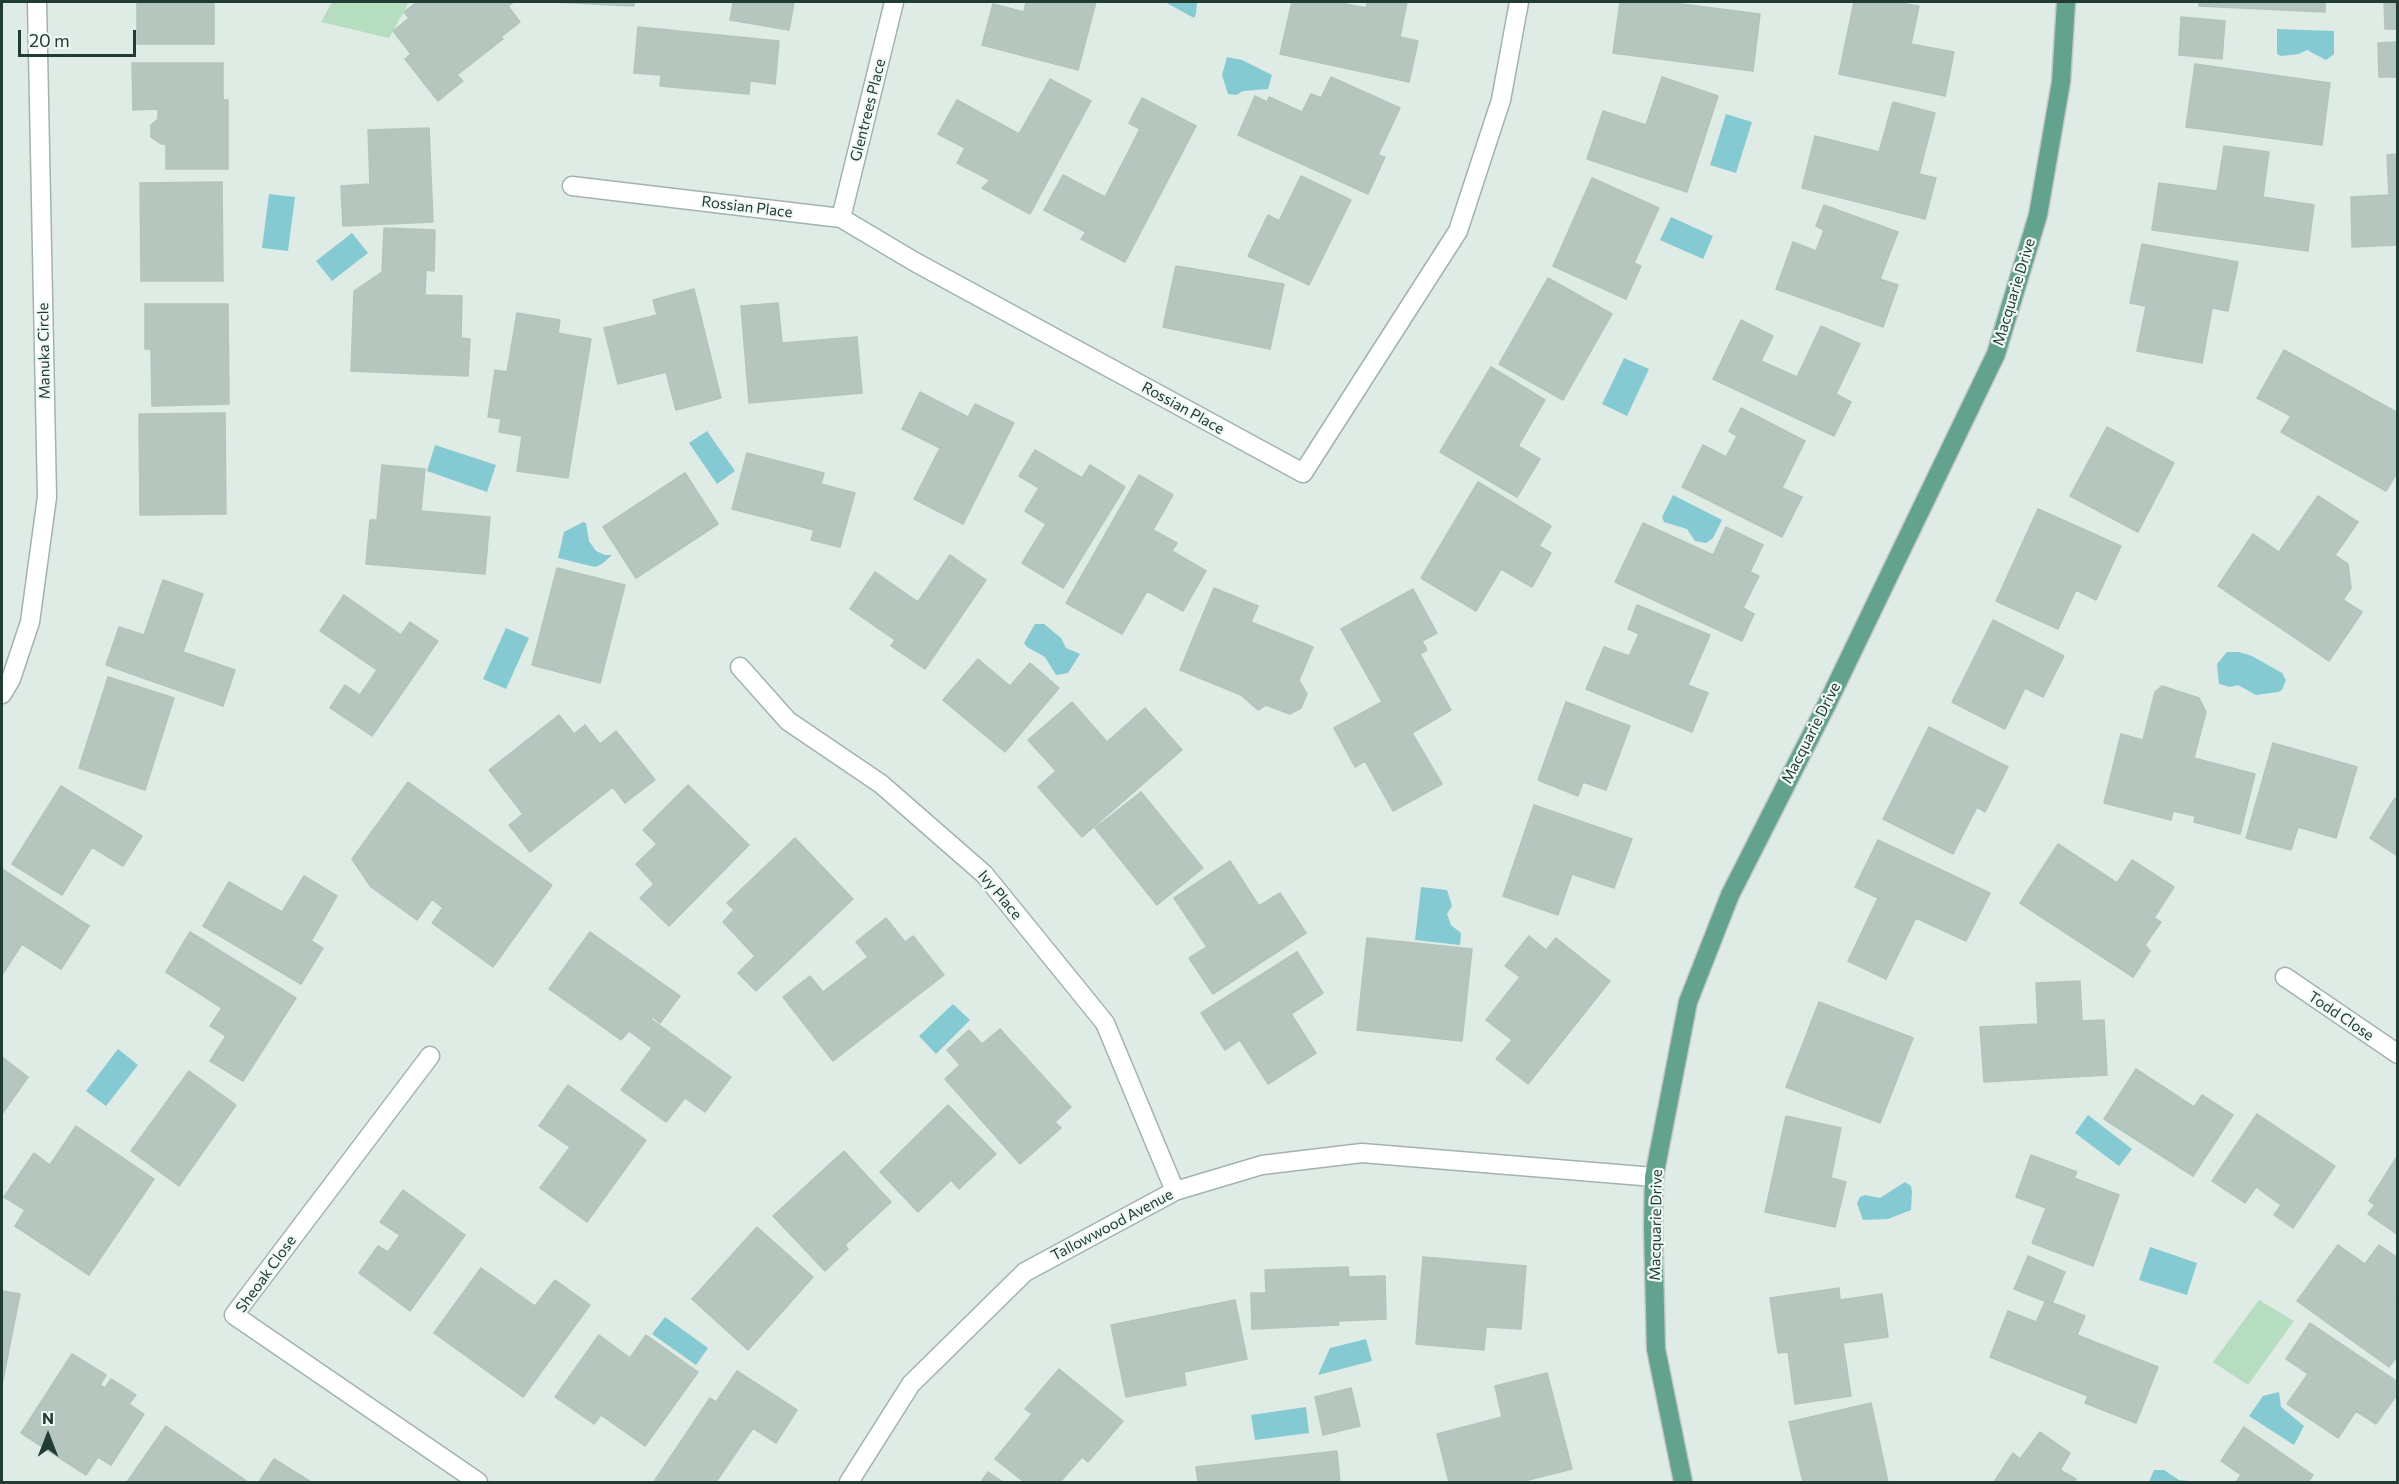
<!DOCTYPE html>
<style>
body{margin:0}
#map{position:relative;width:2399px;height:1484px;overflow:hidden;background:#dfebe5;font-family:Commissioner,sans-serif}
canvas{display:block}
.frame{position:absolute;inset:0;border:3px solid #203c33;pointer-events:none}
.north{position:absolute;left:18px;top:1406px;width:60px;height:60px;-webkit-text-stroke:4px #f0f8f3;paint-order:stroke;rotate:0deg;font-size:16px;font-weight:700;line-height:24px;text-align:center;color:#203c33}
.north::after{content:'';display:block;margin:auto;width:21px;height:27px;background:#203c33;clip-path:polygon(50% 0,100% 100%,50% 72%,0 100%)}
.scale{position:absolute;left:18px;top:30px;width:118px;height:27px;box-sizing:border-box;border:3px solid #203c33;border-top:0;padding-left:8px;font-size:18px;line-height:21px;white-space:nowrap;color:#203c33;-webkit-text-stroke:4px #f0f8f3;paint-order:stroke}
</style>
<div id="map">
<canvas width="2399" height="1484"></canvas>
<div class="frame"></div>
<div class="north">N</div>
<div class="scale">20 m</div>
</div>
<script>
const c = document.querySelector('canvas').getContext('2d');
c.lineJoin = 'round';
function fill(path, color) {
  c.fillStyle = color;
  c.fill(path, 'evenodd');
}
function toPath(rows) {
  const path = new Path2D();
  for (const r of rows) {
    path.moveTo(r[0], r[1]);
    for (let i = 2; i < r.length; i += 2) path.lineTo(r[i], r[i + 1]);
  }
  return path;
}
function stroke(path, color, width, dash) {
  c.strokeStyle = color;
  c.lineWidth = width;
  c.lineCap = dash ? 'butt' : 'round';
  c.setLineDash(dash || []);
  c.stroke(path);
}
function label(font, color, halo, rows, align = 'center') {
  c.font = font + ' Commissioner,sans-serif';
  c.lineWidth = 4.5;
  c.setLineDash([]);
  c.textBaseline = 'middle';
  c.strokeStyle = halo;
  c.fillStyle = color;
  for (const [text, x, y, turn = 0] of rows) {
    c.save();
    c.translate(x, y);
    c.rotate((+turn || 0) * Math.PI / 180);
    c.textAlign = isNaN(turn) ? turn : align;
    if (halo) c.strokeText(text, 0, 0);
    c.fillText(text, 0, 0);
    c.restore();
  }
}
fill(toPath([
 [332,2,409,2,389,38,321,22],
 [2259,1300,2294,1321,2248,1385,2213,1362]
]), '#b7ddc0');
fill(toPath([
 [1165,2,1197,2,1196,14,1194,18],
 [2277,29,2334,31,2334,54,2326,60,2307,50,2299,54,2281,56,2277,54],
 [1227,57,1242,60,1272,75,1268,89,1243,91,1236,95,1228,94,1222,75],
 [1726,114,1752,122,1736,173,1710,165],
 [269,194,295,197,288,251,262,248],
 [1671,217,1713,236,1703,259,1660,240],
 [352,233,368,253,332,281,316,261],
 [1624,358,1649,369,1627,416,1602,404],
 [707,431,735,471,717,484,689,443],
 [435,445,496,465,487,492,427,471],
 [1673,495,1722,520,1713,538,1706,543,1695,541,1687,529,1664,522,1662,517],
 [583,522,586,523,589,541,596,551,605,555,612,555,602,564,595,567,558,558,564,532],
 [1035,624,1044,624,1061,638,1066,648,1080,654,1068,673,1056,675,1045,657,1027,647,1024,643],
 [506,628,529,638,506,689,483,679],
 [2227,652,2239,652,2252,656,2282,673,2286,680,2282,690,2278,692,2256,695,2238,685,2230,687,2219,684,2217,664],
 [1421,887,1447,890,1452,906,1447,914,1451,925,1461,933,1460,945,1415,940],
 [953,1004,970,1020,936,1054,919,1036],
 [118,1049,138,1065,106,1106,86,1091],
 [2088,1115,2132,1149,2119,1166,2075,1133],
 [1905,1182,1911,1186,1912,1192,1911,1210,1888,1219,1863,1220,1857,1203,1860,1197,1865,1195,1880,1198],
 [2150,1247,2197,1263,2187,1295,2139,1280],
 [665,1317,708,1348,696,1365,652,1334],
 [1366,1339,1372,1361,1318,1375,1330,1348],
 [2279,1392,2281,1407,2304,1426,2294,1445,2249,1416,2263,1396],
 [1306,1407,1309,1433,1255,1440,1251,1415],
 [2154,1470,2164,1470,2179,1480,2199,1482,2149,1482]
]), '#85cad2');
const building = toPath([
 [137,2,214,2,214,44,137,44,137,2],
 [417,2,514,2,508,6,520,22,501,37,503,39,457,75,463,81,438,101,405,59,411,54,393,31,409,18,404,12,417,2],
 [553,2,634,2,634,6,553,2],
 [733,2,794,2,789,30,730,20,733,2],
 [1026,2,1096,2,1078,70,982,45,993,4,1024,12,1026,2],
 [1292,2,1336,2,1366,8,1367,2,1407,2,1400,37,1418,41,1409,82,1280,54,1292,2],
 [1620,2,1665,2,1760,14,1753,71,1613,53,1620,2],
 [1854,2,1894,2,1919,6,1911,44,1954,52,1945,96,1839,74,1854,2],
 [2199,2,2325,2,2325,12,2199,6,2199,2],
 [2384,2,2398,2,2398,29,2385,29,2384,2],
 [2181,17,2225,21,2222,59,2179,55,2181,17],
 [638,27,779,41,775,84,750,81,749,94,660,86,661,75,634,73,638,27],
 [2398,42,2398,77,2379,77,2378,43,2398,42],
 [132,63,223,63,223,100,228,100,228,169,166,169,166,144,161,144,151,137,151,125,158,119,158,109,133,110,132,63],
 [2195,64,2330,83,2322,145,2186,127,2195,64],
 [1331,77,1400,108,1378,155,1385,157,1368,194,1238,135,1255,96,1267,102,1269,97,1302,112,1311,94,1321,98,1331,77],
 [1662,77,1718,96,1687,192,1587,159,1603,111,1646,125,1662,77],
 [1050,79,1091,101,1030,214,982,188,990,180,957,163,965,148,938,134,957,100,1019,134,1050,79],
 [1142,98,1196,126,1125,262,1081,239,1086,232,1044,210,1063,175,1105,197,1140,129,1129,123,1142,98],
 [1893,102,1935,113,1919,174,1936,178,1925,219,1802,188,1815,136,1879,152,1893,102],
 [429,128,433,222,343,226,341,186,370,184,368,130,429,128],
 [2224,146,2269,152,2263,197,2314,205,2308,251,2152,230,2159,183,2217,191,2224,146],
 [2398,154,2398,245,2352,247,2351,197,2389,195,2387,155,2398,154],
 [1301,176,1351,200,1309,285,1248,256,1268,215,1279,221,1301,176],
 [1592,178,1659,208,1634,263,1641,266,1626,299,1553,266,1592,178],
 [222,182,223,281,141,281,140,183,222,182],
 [1824,205,1898,232,1880,279,1898,285,1883,327,1776,289,1793,242,1816,251,1824,230,1816,226,1824,205],
 [384,228,435,230,434,271,426,270,425,295,462,296,461,338,470,339,468,376,351,371,354,291,382,272,384,228],
 [2142,244,2238,262,2228,311,2212,308,2202,363,2137,351,2146,306,2130,303,2142,244],
 [1176,266,1284,284,1270,349,1163,327,1176,266],
 [1548,278,1612,314,1563,400,1499,364,1548,278],
 [694,289,721,398,676,410,666,372,618,384,604,328,657,315,653,300,694,289],
 [778,303,782,343,857,337,862,393,749,403,741,306,778,303],
 [145,304,228,304,229,404,152,406,151,349,145,349,145,304],
 [517,313,560,320,558,333,591,339,568,478,517,471,522,436,499,432,501,419,488,417,495,370,507,372,517,313],
 [1741,320,1773,336,1761,361,1797,377,1821,326,1860,344,1836,394,1851,402,1834,436,1713,379,1741,320],
 [2284,350,2398,413,2398,471,2386,491,2281,432,2291,416,2257,398,2284,350],
 [1491,367,1545,400,1518,446,1540,459,1517,497,1440,452,1491,367],
 [920,392,968,417,975,404,1014,423,963,524,914,499,940,448,902,429,920,392],
 [1741,408,1805,441,1782,488,1802,497,1782,537,1682,487,1703,445,1726,457,1737,436,1729,431,1741,408],
 [225,413,226,514,140,515,139,414,225,413],
 [2107,427,2174,463,2138,532,2070,496,2107,427],
 [1035,450,1082,478,1090,465,1125,487,1063,588,1022,563,1046,524,1025,511,1039,488,1019,476,1035,450],
 [747,453,824,473,821,484,855,493,840,547,811,540,814,530,732,509,747,453],
 [382,465,425,469,421,511,490,517,485,574,366,564,370,520,377,520,382,465],
 [685,473,718,524,636,578,603,527,685,473],
 [1139,475,1173,495,1153,530,1177,543,1172,551,1206,571,1183,611,1147,591,1122,634,1066,603,1139,475],
 [1478,482,1551,526,1539,546,1551,553,1532,587,1501,569,1476,611,1421,578,1478,482],
 [2318,496,2358,522,2335,555,2348,564,2351,588,2343,600,2362,612,2329,661,2218,586,2253,534,2279,552,2318,496],
 [2038,509,2121,546,2096,600,2076,590,2058,629,1996,601,2038,509],
 [1643,523,1713,555,1726,527,1763,545,1750,572,1759,576,1743,608,1754,614,1742,641,1615,582,1643,523],
 [950,555,986,580,925,669,891,646,895,640,850,609,875,572,918,602,950,555],
 [557,568,625,585,600,683,532,665,557,568],
 [163,580,203,594,183,652,235,670,223,706,106,665,119,627,144,635,163,580],
 [1214,588,1258,606,1251,622,1313,647,1299,680,1307,694,1301,708,1290,714,1266,705,1258,710,1241,695,1180,670,1214,588],
 [1413,589,1437,633,1422,641,1427,650,1420,654,1451,710,1412,733,1442,784,1393,811,1365,761,1355,767,1334,728,1382,702,1341,629,1413,589],
 [344,595,401,635,410,622,438,641,372,736,330,708,345,685,360,695,377,670,320,631,344,595],
 [1637,605,1710,635,1688,685,1708,693,1692,732,1586,689,1604,647,1629,656,1639,634,1628,629,1637,605],
 [1993,620,2064,656,2043,697,2025,688,2005,729,1952,702,1993,620],
 [978,659,1010,686,1030,663,1059,688,1005,752,943,700,978,659],
 [108,677,174,698,145,790,79,768,108,677],
 [2162,686,2199,698,2206,712,2194,758,2255,774,2240,834,2194,822,2195,816,2173,811,2171,820,2104,803,2121,734,2143,740,2155,692,2162,686],
 [1072,702,1107,742,1145,708,1182,750,1082,837,1038,787,1056,771,1028,740,1072,702],
 [1566,702,1630,726,1606,790,1583,782,1578,796,1538,780,1566,702],
 [559,715,574,734,585,725,600,744,616,731,655,780,625,803,613,787,530,852,509,825,523,814,489,770,559,715],
 [1929,727,2008,767,1985,812,1977,807,1953,854,1883,819,1929,727],
 [2273,743,2357,767,2336,838,2298,827,2291,850,2246,838,2273,743],
 [408,782,552,885,493,967,432,923,443,908,432,899,417,920,371,887,352,859,408,782],
 [688,785,749,845,669,926,640,898,654,884,636,864,657,844,643,830,688,785],
 [61,786,142,836,123,866,92,847,62,895,12,864,61,786],
 [1141,792,1203,868,1157,905,1095,828,1141,792],
 [2395,798,2398,800,2398,856,2370,838,2395,798],
 [1534,805,1632,839,1614,888,1572,874,1558,915,1503,896,1534,805],
 [795,838,853,899,756,991,738,973,755,956,723,922,734,910,727,903,795,838],
 [1878,840,1990,893,1966,941,1916,918,1886,979,1848,961,1878,898,1855,887,1878,840],
 [2058,844,2117,883,2132,860,2174,887,2154,918,2161,922,2145,945,2150,951,2133,977,2020,903,2058,844],
 [1230,861,1259,906,1280,893,1306,933,1213,994,1189,958,1207,947,1174,898,1230,861],
 [2,869,89,926,61,969,22,944,2,975,2,869],
 [304,876,337,896,311,941,323,948,301,984,203,926,229,882,282,912,304,876],
 [886,918,905,942,913,936,944,975,833,1061,783,997,810,976,823,992,868,957,856,942,886,918],
 [190,932,296,998,243,1081,210,1061,226,1036,210,1026,222,1008,166,972,190,932],
 [590,932,680,996,660,1023,653,1017,651,1019,731,1077,705,1112,685,1098,666,1122,621,1090,652,1048,629,1031,621,1040,549,989,590,932],
 [1529,936,1546,950,1556,938,1610,981,1528,1084,1496,1059,1512,1040,1486,1020,1520,977,1505,966,1529,936],
 [1367,938,1472,949,1462,1041,1357,1030,1367,938],
 [1297,952,1323,993,1291,1014,1316,1053,1268,1084,1240,1040,1225,1050,1201,1013,1297,952],
 [2080,981,2082,1021,2104,1020,2107,1075,1984,1082,1980,1027,2038,1024,2036,983,2080,981],
 [1819,1002,1913,1038,1880,1123,1786,1087,1819,1002],
 [1000,1029,1071,1107,1055,1122,1061,1128,1020,1164,945,1079,960,1065,947,1050,969,1030,982,1044,1000,1029],
 [2,1057,28,1077,2,1114,2,1057],
 [2136,1069,2194,1107,2202,1095,2233,1115,2193,1176,2104,1119,2136,1069],
 [189,1071,236,1105,179,1186,131,1151,189,1071],
 [568,1085,646,1140,587,1222,540,1188,570,1147,539,1126,568,1085],
 [948,1105,996,1154,959,1189,951,1180,918,1212,880,1172,948,1105],
 [2257,1114,2335,1166,2293,1228,2274,1215,2281,1205,2256,1187,2245,1203,2212,1181,2257,1114],
 [1786,1116,1841,1128,1831,1178,1846,1182,1835,1227,1765,1212,1786,1116],
 [76,1126,154,1179,89,1275,15,1226,25,1210,4,1197,34,1153,50,1165,76,1126],
 [844,1151,891,1202,845,1245,848,1249,825,1271,773,1216,844,1151],
 [2031,1155,2077,1172,2074,1178,2119,1195,2093,1266,2032,1243,2046,1208,2016,1197,2031,1155],
 [2396,1158,2398,1159,2398,1235,2368,1214,2375,1205,2369,1201,2396,1158],
 [403,1190,465,1235,410,1311,359,1273,378,1246,388,1252,400,1235,380,1222,403,1190],
 [757,1227,813,1277,748,1350,692,1299,757,1227],
 [2338,1245,2365,1264,2379,1245,2398,1258,2398,1292,2394,1296,2398,1298,2398,1355,2389,1367,2297,1301,2338,1245],
 [2028,1256,2065,1272,2052,1304,2014,1289,2028,1256],
 [1423,1257,1526,1266,1521,1329,1486,1327,1484,1350,1416,1344,1423,1257],
 [1348,1267,1349,1277,1385,1276,1386,1319,1338,1321,1339,1325,1252,1329,1251,1293,1266,1293,1265,1270,1348,1267],
 [481,1268,535,1306,555,1280,590,1305,523,1397,434,1333,481,1268],
 [1839,1288,1840,1300,1882,1294,1888,1337,1843,1343,1851,1396,1795,1404,1788,1352,1778,1353,1770,1298,1839,1288],
 [2,1291,20,1294,2,1385,2,1291],
 [1235,1300,1247,1359,1184,1372,1186,1385,1126,1397,1111,1325,1235,1300],
 [2046,1300,2085,1316,2077,1335,2158,1367,2136,1423,2085,1403,2088,1396,1990,1357,2008,1311,2036,1322,2046,1300],
 [2310,1323,2398,1382,2398,1393,2376,1424,2356,1411,2338,1438,2287,1404,2308,1374,2286,1359,2310,1323],
 [599,1335,630,1358,646,1335,698,1372,645,1446,601,1415,594,1424,555,1397,599,1335],
 [72,1354,106,1375,100,1385,105,1388,111,1379,136,1395,129,1404,144,1414,111,1465,98,1457,86,1475,21,1433,72,1354],
 [1059,1369,1123,1421,1088,1462,1082,1457,1060,1482,1024,1482,995,1459,1032,1414,1025,1409,1059,1369],
 [737,1371,797,1410,776,1443,753,1428,716,1482,659,1482,655,1480,710,1398,716,1402,737,1371],
 [1547,1373,1572,1469,1520,1482,1449,1482,1437,1434,1502,1417,1495,1386,1547,1373],
 [1351,1388,1360,1426,1323,1435,1315,1397,1351,1388],
 [1871,1403,1888,1482,1803,1482,1789,1422,1871,1403],
 [166,1426,248,1482,127,1482,166,1426],
 [2244,1427,2313,1475,2308,1482,2236,1482,2241,1475,2221,1461,2244,1427],
 [2040,1432,2070,1453,2060,1470,2076,1479,2074,1482,1994,1482,2013,1453,2020,1459,2040,1432],
 [1337,1451,1340,1482,1198,1482,1196,1467,1337,1451],
 [274,1459,311,1482,259,1482,274,1459],
 [988,1472,1003,1482,981,1482,988,1472]
]);
fill(building, '#b5c6be');
stroke(building, '#b2c5bc', 1.5);
const minor = toPath([
 [572,186,841,218,915,262,1303,473,1458,231,1501,100,1519,2],
 [841,218,894,2],
 [740,667,788,721,881,784,984,874,1105,1023,1175,1191],
 [2,694,11,679,30,622,47,497,37,2],
 [2285,977,2398,1054],
 [430,1056,234,1315,478,1482],
 [849,1482,911,1384,1025,1272,1175,1191,1262,1165,1362,1153,1654,1177]
]);
const major = toPath([
 [1683,1482,1656,1349,1653,1226,1654,1177,1688,1002,1730,895,1827,704,1996,354,2038,215,2061,82,2066,2]
]);
stroke(minor, '#a2b3ac', 21);
stroke(major, '#c1c8c6', 21);
stroke(minor, '#fff', 18);
stroke(major, '#63a28e', 18);
label('15px', '#203c33', '#f0f8f3', [
 ["Glentrees Place",868,110,-76],
 ["Rossian Place",747,207,7],
 ["Macquarie Drive",2014,292,-73],
 ["Manuka Circle",44,351,-91],
 ["Rossian Place",1183,408,29],
 ["Macquarie Drive",1811,733,-63],
 ["Ivy Place",1000,895,50],
 ["Todd Close",2341,1016,34],
 ["Tallowwood Avenue",1112,1225,-28],
 ["Macquarie Drive",1656,1225,-89],
 ["Sheoak Close",266,1274,-54]
]);
</script>
